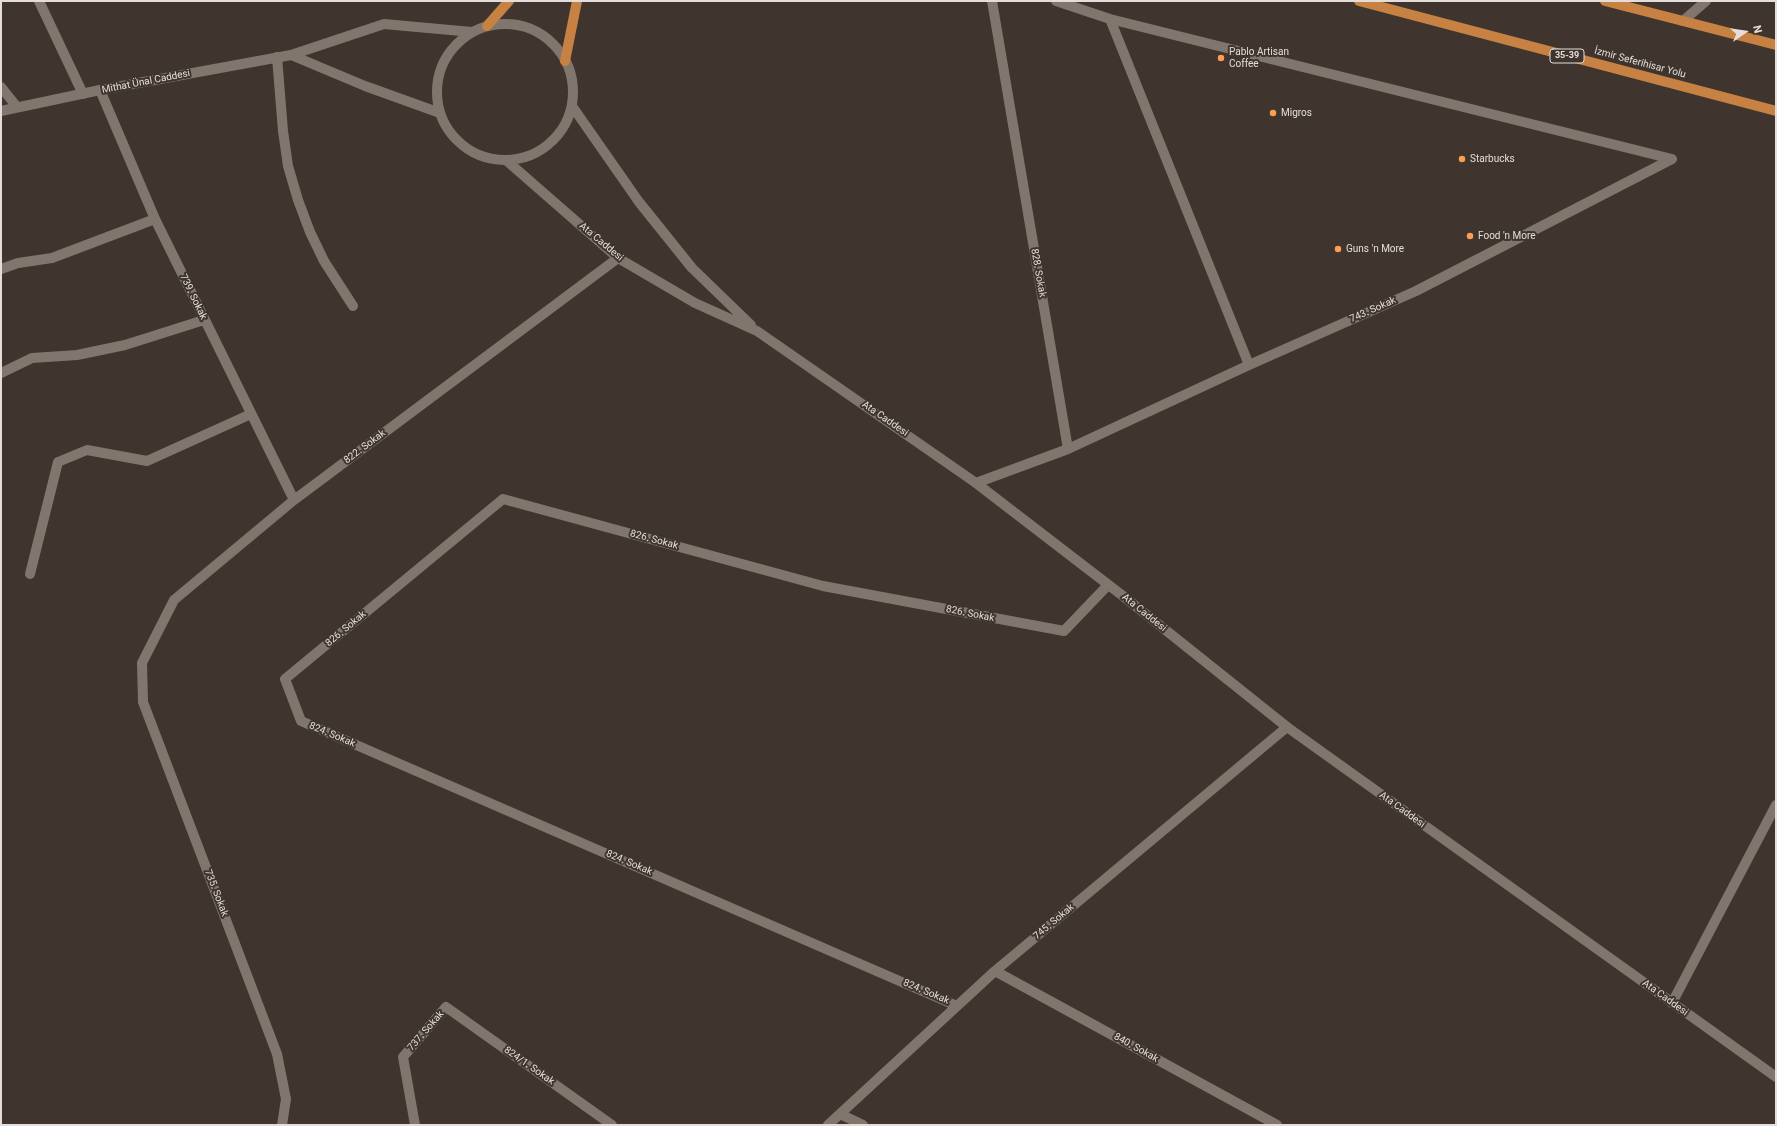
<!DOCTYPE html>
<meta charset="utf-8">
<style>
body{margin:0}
#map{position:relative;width:1777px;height:1126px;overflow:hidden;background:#3f352e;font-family:Roboto,sans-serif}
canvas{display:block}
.frame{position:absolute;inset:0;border:2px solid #e4deda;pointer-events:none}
.north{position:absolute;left:1725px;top:12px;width:40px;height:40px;-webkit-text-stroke:3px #3f352e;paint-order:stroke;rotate:77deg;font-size:11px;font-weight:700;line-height:16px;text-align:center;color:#e4deda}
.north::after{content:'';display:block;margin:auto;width:14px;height:18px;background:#e4deda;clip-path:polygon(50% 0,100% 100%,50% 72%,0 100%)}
</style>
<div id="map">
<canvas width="1777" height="1126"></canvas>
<div class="frame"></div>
<div class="north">N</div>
</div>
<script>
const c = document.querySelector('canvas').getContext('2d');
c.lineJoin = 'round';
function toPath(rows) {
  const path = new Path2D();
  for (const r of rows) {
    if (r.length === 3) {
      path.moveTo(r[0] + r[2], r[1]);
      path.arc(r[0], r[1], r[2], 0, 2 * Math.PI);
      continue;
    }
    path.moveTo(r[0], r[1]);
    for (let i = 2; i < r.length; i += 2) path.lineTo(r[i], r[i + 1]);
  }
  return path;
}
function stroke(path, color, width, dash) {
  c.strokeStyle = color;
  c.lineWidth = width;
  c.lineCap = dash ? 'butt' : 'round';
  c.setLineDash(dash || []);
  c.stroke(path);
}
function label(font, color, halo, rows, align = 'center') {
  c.font = font + ' Roboto,sans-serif';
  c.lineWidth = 4;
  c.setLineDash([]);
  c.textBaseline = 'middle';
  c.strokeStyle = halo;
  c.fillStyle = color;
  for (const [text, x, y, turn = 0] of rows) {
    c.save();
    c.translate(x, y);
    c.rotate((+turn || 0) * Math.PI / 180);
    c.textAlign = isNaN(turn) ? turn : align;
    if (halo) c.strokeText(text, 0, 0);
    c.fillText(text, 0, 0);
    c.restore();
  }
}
stroke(toPath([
 [39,1,83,94],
 [1683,21,1706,1],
 [277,57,283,131,288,166,298,200,310,232,324,261,353,306],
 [1,87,17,107],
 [1672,1003,1776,805]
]), '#81766e', 10);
stroke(toPath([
 [1056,1,1110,19,1672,159],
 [1110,19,1249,365],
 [100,90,155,219,294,500],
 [1,269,18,263,52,258,155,219],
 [1,373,32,358,77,355,125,345,204,320],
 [1068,449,1249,365,1416,291,1672,159],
 [976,483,1068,449,992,1],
 [30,574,58,462,87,450,147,461,251,414],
 [995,971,1277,1125],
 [957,1006,301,721,285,679,503,499,823,586,1064,631,1108,585],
 [840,1114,863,1125],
 [282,1125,286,1099,277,1054,143,702,142,663,174,600,294,500,618,258],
 [415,1125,403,1057,446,1007,612,1125],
 [828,1125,995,971,1287,727]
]), '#81766e', 10);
stroke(toPath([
 [505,92,68],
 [291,55,365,86,440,113],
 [572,106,639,202,692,268,751,325],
 [1,111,100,90,291,55,384,24,472,32],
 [507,161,618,258,695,303,757,331,976,483,1123,596,1287,727,1776,1077]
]), '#81766e', 10);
stroke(toPath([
 [1359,1,1776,111],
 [1605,1,1776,45],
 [487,26,509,1],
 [565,61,577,1]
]), '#c78143', 10);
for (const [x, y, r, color] of [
 [1221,58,4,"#fc9d54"],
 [1273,113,4,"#fc9d54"],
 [1462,159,4,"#fc9d54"],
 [1470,236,4,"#fc9d54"],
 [1338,249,4,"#fc9d54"]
]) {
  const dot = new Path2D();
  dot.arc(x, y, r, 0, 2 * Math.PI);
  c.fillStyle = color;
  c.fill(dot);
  stroke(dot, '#3f352e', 1.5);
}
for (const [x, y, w] of [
 [1567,56,34]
]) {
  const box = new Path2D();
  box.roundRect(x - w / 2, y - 7, w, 14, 3);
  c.fillStyle = '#3f352e';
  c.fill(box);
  stroke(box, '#e4deda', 1);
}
label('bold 9px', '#e4deda', null, [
 ["35-39",1567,56]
]);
label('10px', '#e4deda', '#3f352e', [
 ["Pablo Artisan",1229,52],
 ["Coffee",1229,64],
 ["Migros",1281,113],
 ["Starbucks",1470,159],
 ["Food 'n More",1478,236],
 ["Guns 'n More",1346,249]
], 'left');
label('10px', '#e4deda', '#3f352e', [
 ["İzmir Seferihisar Yolu",1640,63,15],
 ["Mithat Ünal Caddesi",146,82,-11],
 ["Ata Caddesi",601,242,40],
 ["828. Sokak",1038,273,80],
 ["739. Sokak",193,297,64],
 ["743. Sokak",1373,310,-24],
 ["Ata Caddesi",885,419,35],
 ["822. Sokak",365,447,-37],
 ["826. Sokak",654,540,15],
 ["Ata Caddesi",1144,613,39],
 ["826. Sokak",970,614,11],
 ["826. Sokak",346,629,-40],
 ["824. Sokak",332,735,23],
 ["Ata Caddesi",1402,810,36],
 ["824. Sokak",629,863,23],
 ["735. Sokak",216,893,69],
 ["745. Sokak",1054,922,-40],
 ["824. Sokak",926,992,23],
 ["Ata Caddesi",1665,998,36],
 ["737. Sokak",426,1031,-49],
 ["840. Sokak",1136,1048,29],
 ["824/1. Sokak",529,1066,35]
]);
</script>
